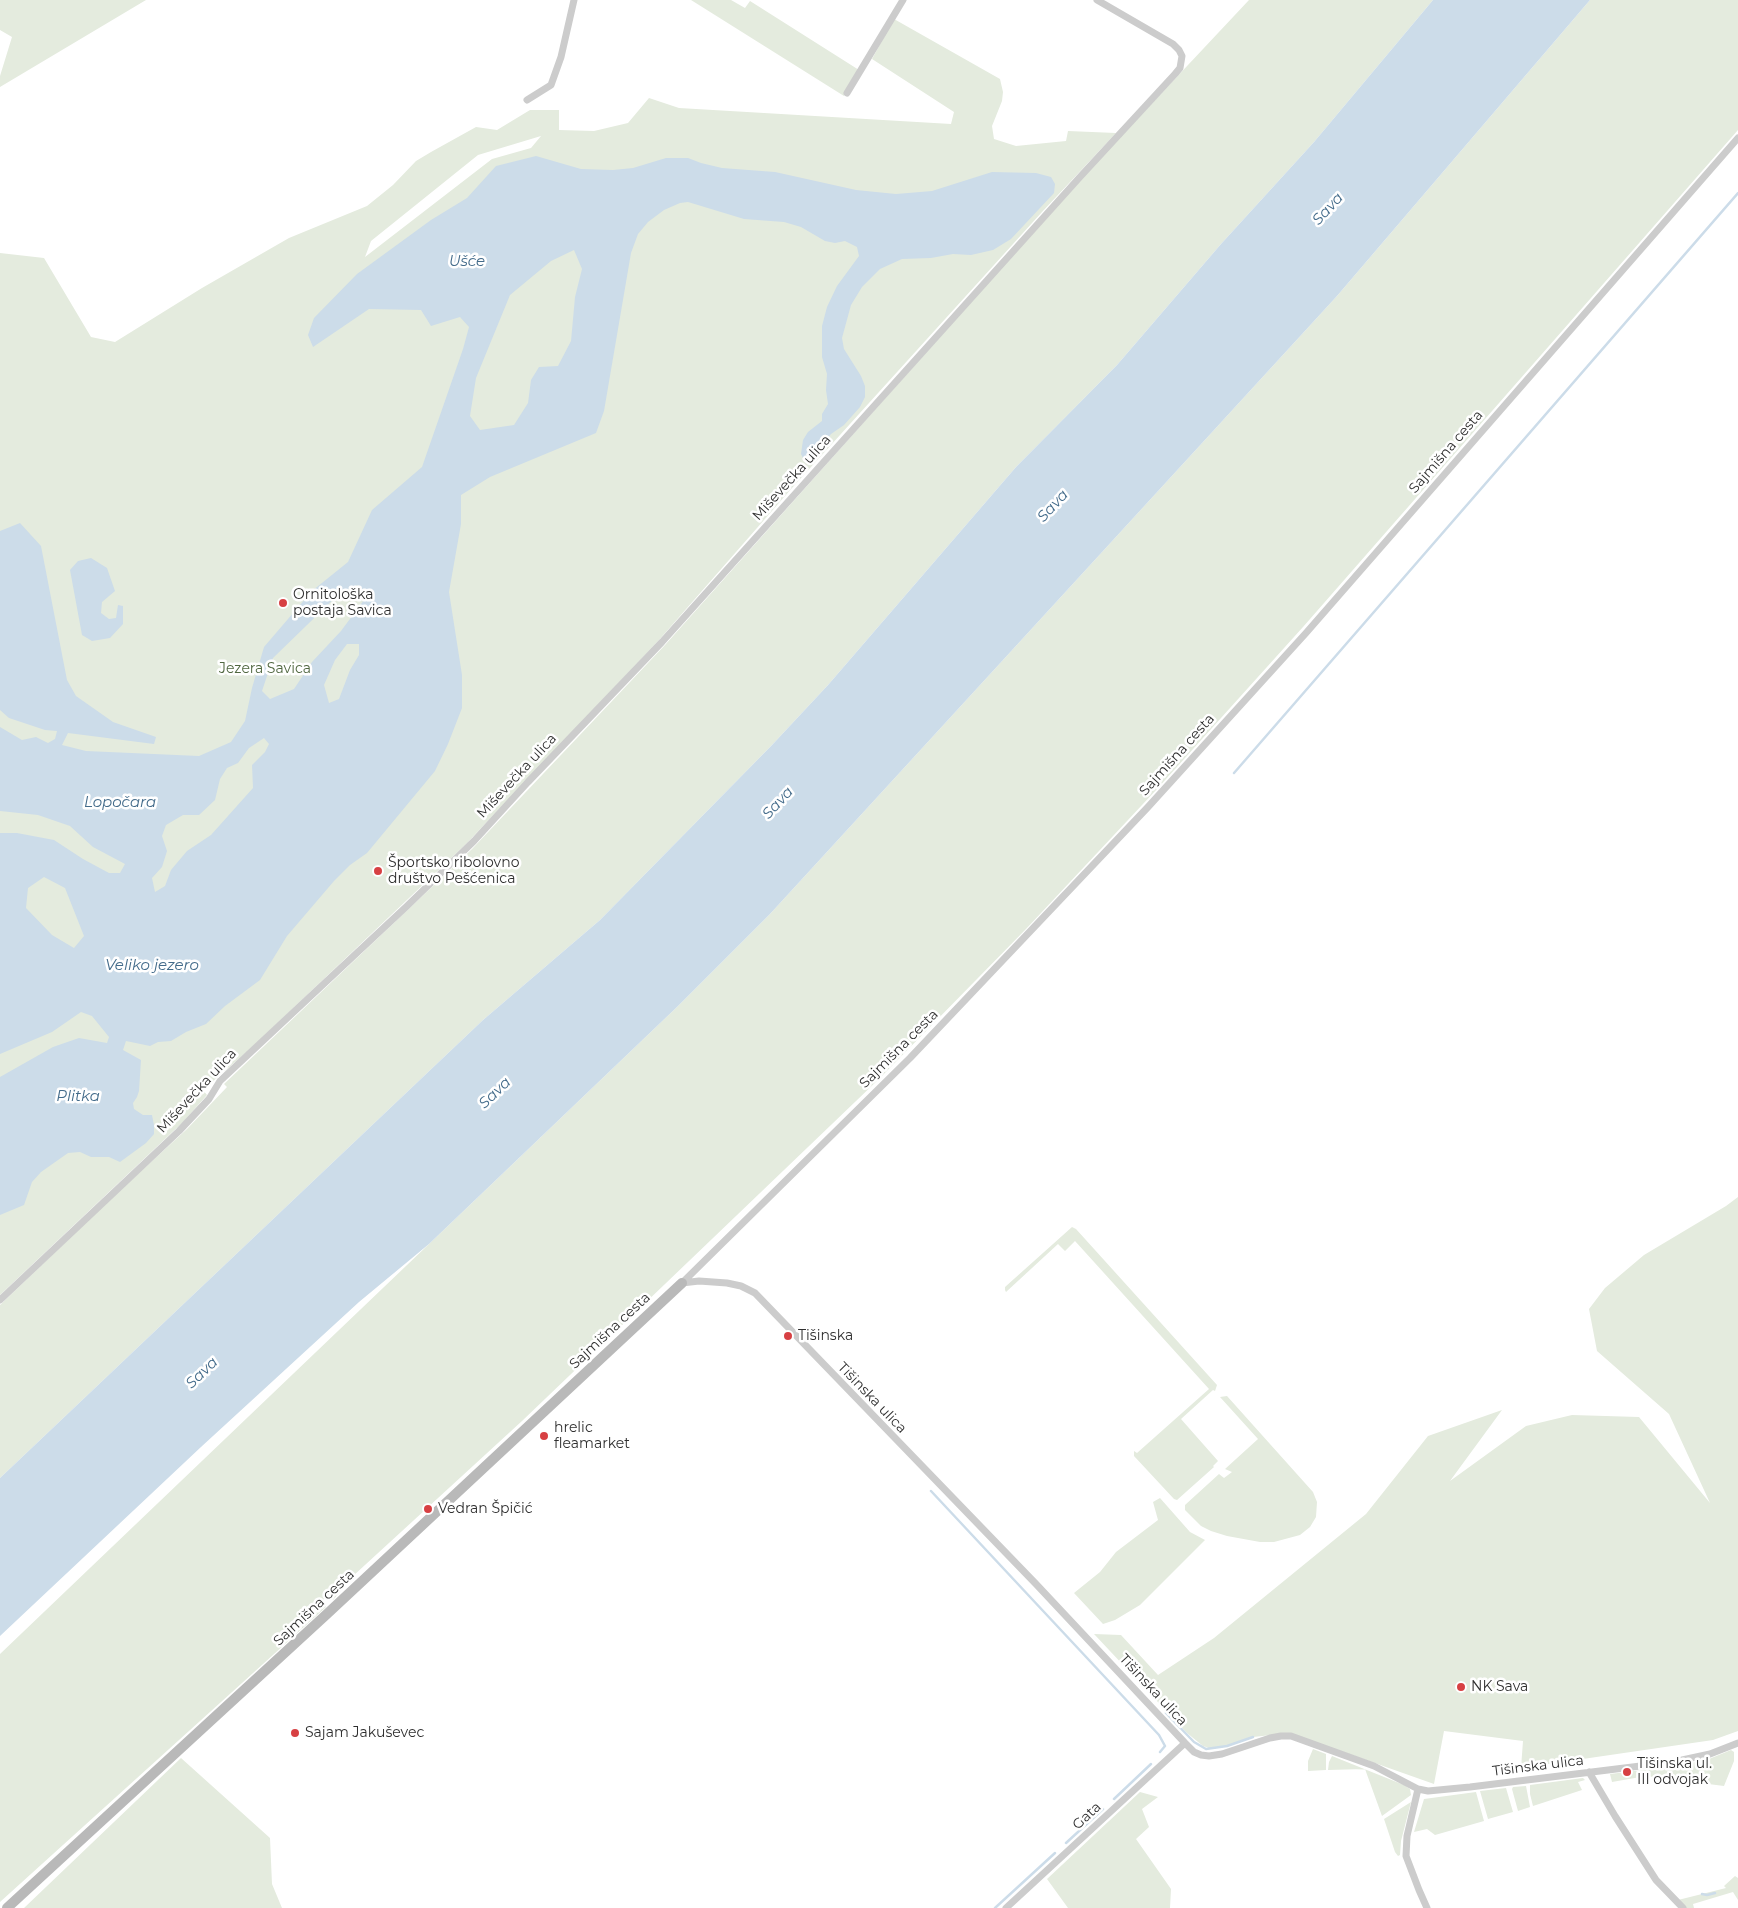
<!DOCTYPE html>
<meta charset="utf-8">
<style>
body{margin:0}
canvas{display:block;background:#fff}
</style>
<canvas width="1738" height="1908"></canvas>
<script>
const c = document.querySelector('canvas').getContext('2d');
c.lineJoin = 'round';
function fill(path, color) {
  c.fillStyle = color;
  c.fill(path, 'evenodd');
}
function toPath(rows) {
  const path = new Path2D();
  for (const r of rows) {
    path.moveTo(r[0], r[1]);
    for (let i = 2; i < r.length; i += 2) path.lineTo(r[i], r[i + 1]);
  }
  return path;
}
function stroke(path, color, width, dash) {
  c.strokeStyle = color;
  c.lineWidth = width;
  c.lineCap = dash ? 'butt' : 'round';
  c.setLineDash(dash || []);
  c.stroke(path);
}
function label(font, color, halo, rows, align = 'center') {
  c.font = font + ' Montserrat,sans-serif';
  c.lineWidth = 5;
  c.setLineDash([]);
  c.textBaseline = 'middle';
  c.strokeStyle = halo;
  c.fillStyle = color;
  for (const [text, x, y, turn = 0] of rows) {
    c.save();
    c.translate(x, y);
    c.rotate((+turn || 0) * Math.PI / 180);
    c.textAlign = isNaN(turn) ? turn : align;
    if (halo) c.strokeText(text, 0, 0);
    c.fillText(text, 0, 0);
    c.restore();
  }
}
fill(toPath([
 [0,0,146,0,0,87,0,76,12,37,0,30],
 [691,0,731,0,745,8,750,1,859,70,844,96],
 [1249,0,1433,0,1314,142,1221,244,1117,365,1016,467,828,685,772,745,600,920,483,1020,0,1478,0,1305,114,1196,187,1129,227,1087,224,1084,472,849,665,645,1081,179],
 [1590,0,1738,0,1738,130,1303,627,1157,789,1026,929,879,1079,522,1421,353,1576,333,1600,328,1595,322,1601,326,1607,0,1902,0,1654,677,1007,770,914,1337,296],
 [894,19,1000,79,1003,92,1002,101,992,126,994,139,1016,146,1066,141,1068,131,1116,133,1042,212,792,488,659,640,467,843,250,1049,203,1090,207,1095,183,1122,0,1295,0,253,44,258,91,337,115,342,202,288,289,238,367,206,393,185,416,161,431,152,476,127,497,130,530,110,559,110,559,130,594,131,628,123,649,98,679,108,951,124,954,112,872,59],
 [541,136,531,148,492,159,365,257,371,241,478,155],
 [1738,1197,1738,1731,1713,1740,1521,1768,1523,1741,1444,1731,1434,1784,1290,1733,1253,1737,1221,1747,1209,1748,1203,1746,1187,1733,1094,1634,1121,1635,1158,1675,1214,1638,1366,1514,1428,1436,1502,1410,1450,1481,1526,1426,1572,1415,1639,1417,1710,1503,1669,1414,1597,1351,1589,1309,1605,1288,1644,1255,1726,1206],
 [1072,1227,1076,1229,1217,1385,1215,1391,1213,1390,1181,1419,1218,1461,1213,1466,1214,1467,1177,1500,1174,1499,1134,1456,1134,1451,1137,1453,1209,1389,1075,1241,1065,1251,1058,1244,1006,1292,1005,1290,1005,1287],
 [1227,1396,1313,1492,1317,1502,1316,1517,1310,1527,1300,1535,1274,1542,1260,1542,1227,1536,1211,1531,1201,1526,1185,1510,1185,1505,1219,1474,1224,1478,1232,1472,1225,1469,1258,1439,1220,1397],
 [1160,1498,1190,1532,1205,1540,1140,1605,1115,1620,1103,1624,1074,1593,1100,1572,1116,1552,1158,1520,1153,1502],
 [1313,1749,1326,1754,1326,1770,1308,1771,1308,1761],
 [1731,1750,1734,1752,1734,1761,1724,1786,1646,1776,1612,1782,1610,1774,1683,1765,1709,1759],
 [1332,1756,1404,1785,1410,1789,1411,1795,1382,1816,1365,1769,1328,1770,1329,1762],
 [181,1758,270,1838,272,1884,282,1908,24,1908],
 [1583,1778,1585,1780,1578,1782,1582,1790,1533,1806,1530,1794,1530,1785],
 [1526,1786,1530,1807,1518,1811,1512,1789,1513,1787],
 [1506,1788,1513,1812,1488,1819,1480,1791],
 [1140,1792,1158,1797,1142,1809,1149,1827,1136,1839,1171,1889,1170,1908,1068,1908,1047,1879],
 [1476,1792,1484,1821,1435,1835,1427,1829,1414,1832,1424,1799],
 [1411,1802,1401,1841,1400,1855,1398,1856,1395,1852,1384,1819],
 [1735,1876,1738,1878,1738,1900,1733,1892,1693,1904,1694,1908,1686,1908,1678,1900,1726,1888,1724,1886]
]), '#e4ebde');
fill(toPath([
 [1433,0,1590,0,1337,296,770,914,677,1007,429,1244,359,1302,201,1447,0,1636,0,1478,483,1020,600,920,772,745,828,685,1016,467,1117,365,1221,244,1314,142],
 [536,156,581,169,613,170,633,168,666,158,688,158,701,163,722,168,775,172,856,190,896,194,932,191,992,172,1036,173,1051,177,1055,184,1054,193,1011,239,993,250,971,255,953,254,931,258,902,259,880,269,862,287,851,305,842,338,844,349,861,376,865,386,865,397,860,407,844,425,831,434,814,455,804,460,801,454,803,440,808,432,822,421,822,414,828,404,826,390,827,374,822,357,822,326,827,307,837,286,859,256,857,247,845,241,835,243,825,241,801,227,784,222,744,219,688,202,680,203,664,210,648,222,638,234,631,253,604,411,596,433,490,477,461,495,461,524,449,592,462,675,462,708,448,744,435,771,367,853,350,865,334,881,287,936,260,980,225,1006,206,1024,186,1032,171,1041,158,1042,150,1046,126,1041,123,1050,141,1060,139,1091,137,1097,133,1103,134,1109,143,1115,152,1115,154,1125,154,1134,146,1143,120,1162,109,1157,91,1157,80,1152,68,1153,41,1172,32,1182,24,1205,0,1215,0,1077,53,1047,79,1038,107,1043,109,1037,92,1016,81,1012,52,1032,0,1054,0,833,17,833,54,840,83,859,109,873,120,873,125,864,93,847,70,826,38,815,0,811,0,727,22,740,36,737,48,743,55,739,57,731,45,730,9,718,0,710,0,531,20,523,41,546,67,680,76,696,113,722,156,737,154,744,68,733,62,745,86,751,199,756,231,742,245,721,252,688,264,647,312,591,348,562,372,510,422,467,463,349,469,327,460,317,431,326,421,310,369,309,313,347,308,335,314,318,357,274,431,220,467,198,496,166],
 [574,250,582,269,575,297,571,341,558,366,539,367,531,380,528,403,514,425,480,430,470,416,476,378,510,295,551,261],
 [358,585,364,600,341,631,312,662,294,689,270,699,262,691,273,658,341,592],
 [347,644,359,644,359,655,350,670,339,699,329,703,324,685,335,660],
 [264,738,269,744,265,752,252,765,253,788,211,835,187,851,171,870,165,886,155,892,152,878,162,867,167,851,162,836,166,825,183,815,199,815,215,800,220,779,227,768,238,763,249,748],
 [44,877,65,888,84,936,74,948,52,935,26,908,28,888],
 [91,558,107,568,115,591,102,602,101,613,109,619,116,618,118,605,123,606,123,624,110,638,92,641,82,635,70,570,78,561]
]), '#ccdce9');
stroke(toPath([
 [1234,773,1738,193],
 [931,1491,1159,1735,1165,1746,1160,1752],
 [1166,1713,1194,1742,1206,1749,1227,1746,1253,1737],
 [1114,1799,1151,1764],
 [1066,1843,1103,1809],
 [1702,1894,1707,1895,1715,1893],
 [995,1908,1055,1853]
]), '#ccdce9', 2.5);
stroke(toPath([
 [847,93,903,0],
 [527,100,551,85,561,57,574,0],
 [682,1283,910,1058,1148,807,1306,633,1738,138],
 [682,1283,699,1281,727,1283,741,1286,755,1293,1036,1584,1185,1743,1194,1752,1201,1755,1209,1756,1222,1754,1270,1738,1281,1736,1291,1736,1374,1766,1418,1789,1428,1791,1470,1787,1673,1762,1710,1754,1738,1743],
 [0,1300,179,1131,209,1099,220,1081,407,906,474,841,528,782,662,642,1079,178,1175,74,1180,68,1182,56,1179,50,1173,44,1097,0],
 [1589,1772,1615,1816,1656,1880,1683,1908],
 [1418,1789,1407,1836,1406,1856,1419,1890,1427,1908],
 [1006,1908,1185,1743]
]), '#ccc', 7);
stroke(toPath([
 [7,1908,328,1613,682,1283]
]), '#b9b9b9', 10);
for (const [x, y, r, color] of [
 [283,603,5,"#d74043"],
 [378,871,5,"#d74043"],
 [788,1336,5,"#d74043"],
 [544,1436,5,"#d74043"],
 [428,1509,5,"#d74043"],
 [1461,1687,5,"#d74043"],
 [295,1733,5,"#d74043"],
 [1627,1772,5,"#d74043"]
]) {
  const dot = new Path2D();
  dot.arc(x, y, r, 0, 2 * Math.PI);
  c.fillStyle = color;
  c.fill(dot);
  stroke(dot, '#fff', 2);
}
label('14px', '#2f2f2f', '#fff', [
 ["Sajmišna cesta",1446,452,-49],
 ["Miševečka ulica",792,478,-48],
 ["Sajmišna cesta",1177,755,-48],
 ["Miševečka ulica",517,776,-47],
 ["Sajmišna cesta",899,1049,-45],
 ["Miševečka ulica",197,1091,-47],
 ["Sajmišna cesta",610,1331,-43],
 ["Tišinska ulica",872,1398,46],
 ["Sajmišna cesta",314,1608,-43],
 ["Tišinska ulica",1153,1690,47],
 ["Tišinska ulica",1538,1766,-7],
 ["Gata",1087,1816,-43]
]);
label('14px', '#2f2f2f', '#fff', [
 ["Ornitološka",293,595],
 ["postaja Savica",293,611],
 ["Športsko ribolovno",388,863],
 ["društvo Pešćenica",388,879],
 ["Tišinska",798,1336],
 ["hrelic",554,1428],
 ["fleamarket",554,1444],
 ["Vedran Špičić",438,1509],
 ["NK Sava",1471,1687],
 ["Sajam Jakuševec",305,1733],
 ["Tišinska ul.",1637,1764],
 ["III odvojak",1637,1780]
], 'left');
label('14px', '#506740', '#fff', [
 ["Jezera Savica",265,669]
]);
label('italic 15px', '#436b8a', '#fff', [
 ["Sava",1328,209,-47],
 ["Ušće",467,262],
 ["Sava",1053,506,-47],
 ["Lopočara",120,803],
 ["Sava",778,803,-47],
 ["Veliko jezero",152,966],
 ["Sava",495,1093,-44],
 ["Plitka",78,1097],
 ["Sava",202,1373,-44]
]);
</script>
